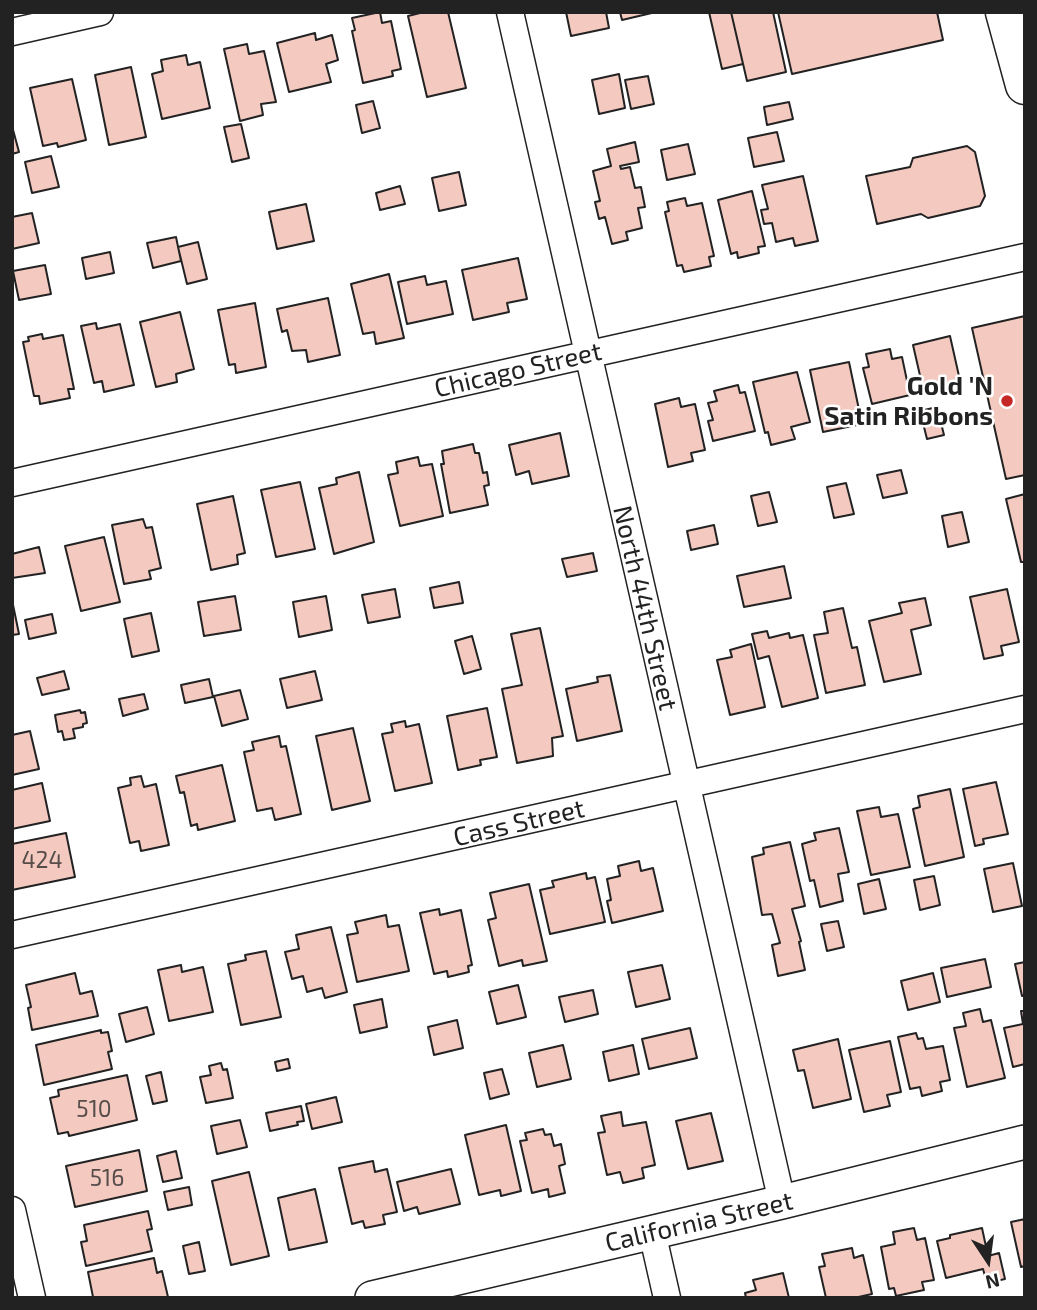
<!DOCTYPE html>
<style>
body{margin:0}
#map{position:relative;width:1037px;height:1310px;overflow:hidden;background:#fff;font-family:"Exo 2",sans-serif}
canvas{display:block}
.frame{position:absolute;inset:0;border:14px solid #222;pointer-events:none}
.north{position:absolute;left:953px;top:1226px;width:70px;height:70px;-webkit-text-stroke:5px #fff;paint-order:stroke;rotate:167deg;font-size:19px;font-weight:700;line-height:28px;text-align:center;color:#222}
.north::after{content:'';display:block;margin:auto;width:24px;height:32px;background:#222;clip-path:polygon(50% 0,100% 100%,50% 72%,0 100%)}
</style>
<div id="map">
<canvas width="1037" height="1310"></canvas>
<div class="frame"></div>
<div class="north">N</div>
</div>
<script>
const c = document.querySelector('canvas').getContext('2d');
c.lineJoin = 'round';
function fill(path, color) {
  c.fillStyle = color;
  c.fill(path, 'evenodd');
}
function toPath(rows) {
  const path = new Path2D();
  for (const r of rows) {
    path.moveTo(r[0], r[1]);
    for (let i = 2; i < r.length; i += 2) path.lineTo(r[i], r[i + 1]);
  }
  return path;
}
function stroke(path, color, width, dash) {
  c.strokeStyle = color;
  c.lineWidth = width;
  c.lineCap = dash ? 'butt' : 'round';
  c.setLineDash(dash || []);
  c.stroke(path);
}
function label(font, color, halo, rows, align = 'center') {
  c.font = font + ' "Exo 2",sans-serif';
  c.lineWidth = 5;
  c.setLineDash([]);
  c.textBaseline = 'middle';
  c.strokeStyle = halo;
  c.fillStyle = color;
  for (const [text, x, y, turn = 0] of rows) {
    c.save();
    c.translate(x, y);
    c.rotate((+turn || 0) * Math.PI / 180);
    c.textAlign = isNaN(turn) ? turn : align;
    if (halo) c.strokeText(text, 0, 0);
    c.fillText(text, 0, 0);
    c.restore();
  }
}
const building = toPath([
 [380,12,382,23,391,21,401,69,392,71,393,76,363,83,352,31,355,30,352,18,380,12],
 [448,12,466,88,427,97,408,16,424,12,448,12],
 [566,12,606,12,609,28,571,36,566,12],
 [620,12,656,12,622,20,620,12],
 [709,12,731,12,743,64,722,69,709,12],
 [731,12,773,12,786,72,747,81,731,12],
 [778,12,937,12,943,40,792,74,778,12],
 [315,33,316,40,332,35,338,60,326,64,331,82,289,92,277,43,315,33],
 [247,44,249,54,264,51,276,102,261,104,263,115,240,121,224,49,247,44],
 [186,55,188,65,200,62,210,108,162,119,152,74,163,71,161,60,186,55],
 [131,67,146,137,109,145,95,75,131,67],
 [619,74,625,108,599,114,592,80,619,74],
 [648,76,654,104,631,109,625,80,648,76],
 [72,79,86,140,58,147,57,143,43,146,30,88,72,79],
 [373,101,380,128,362,133,356,105,373,101],
 [789,102,793,119,767,125,764,107,789,102],
 [241,124,249,158,232,162,224,127,241,124],
 [12,126,19,152,12,154,12,126],
 [777,132,784,161,754,167,748,138,777,132],
 [635,142,639,162,620,166,621,169,630,167,635,188,641,187,645,207,638,208,642,228,626,232,628,240,612,244,605,217,599,219,595,202,600,201,593,171,611,166,607,149,635,142],
 [688,144,695,174,667,180,661,150,688,144],
 [967,146,975,152,985,196,980,206,928,218,921,214,877,224,866,176,910,167,913,158,967,146],
 [51,156,59,187,32,193,25,162,51,156],
 [459,172,466,205,439,211,432,178,459,172],
 [803,176,818,241,795,246,793,238,776,242,772,223,764,224,761,210,768,209,762,185,803,176],
 [400,186,405,204,380,210,376,193,400,186],
 [752,191,765,246,758,247,759,253,738,258,737,252,731,254,718,200,752,191],
 [685,198,687,206,702,203,714,256,709,257,711,266,684,272,682,265,677,266,665,212,669,211,667,202,685,198],
 [306,204,314,241,277,249,269,212,306,204],
 [32,213,39,243,12,249,12,217,32,213],
 [176,237,181,261,153,268,147,243,176,237],
 [198,242,207,279,187,284,178,247,198,242],
 [110,252,114,273,86,279,82,258,110,252],
 [518,258,527,299,507,303,509,312,473,320,462,270,518,258],
 [45,265,51,294,19,300,13,271,45,265],
 [389,274,404,338,376,344,374,332,363,334,351,284,389,274],
 [425,276,427,285,446,281,453,314,407,324,398,282,425,276],
 [328,298,340,355,308,362,306,350,292,351,287,330,282,332,277,309,328,298],
 [255,303,266,367,236,373,235,364,229,365,218,310,255,303],
 [180,312,194,369,176,374,177,382,156,387,140,322,180,312],
 [1025,316,1025,475,1006,479,972,328,1025,316],
 [96,323,97,329,120,324,134,385,104,392,102,381,94,383,81,326,96,323],
 [42,334,43,339,63,335,74,389,68,389,70,398,40,404,39,396,34,396,23,342,29,341,28,337,42,334],
 [950,336,961,385,924,393,913,345,950,336],
 [890,349,892,359,902,357,910,395,872,404,863,368,869,367,866,354,890,349],
 [849,362,862,424,823,432,810,370,849,362],
 [797,372,810,422,791,427,795,439,771,445,768,432,765,433,753,382,797,372],
 [738,385,740,393,745,392,755,431,713,441,708,421,713,420,708,403,717,401,714,391,738,385],
 [679,398,681,407,695,404,705,450,691,453,693,461,668,467,655,404,679,398],
 [937,407,944,435,927,439,920,411,937,407],
 [560,433,569,476,532,484,529,471,516,475,509,445,560,433],
 [473,444,475,453,479,453,483,473,487,472,489,485,484,486,488,505,450,513,441,464,444,464,442,451,473,444],
 [418,457,420,466,432,464,443,516,400,526,388,475,398,473,396,462,418,457],
 [901,470,907,493,883,498,877,475,901,470],
 [359,472,374,542,334,554,319,488,337,484,336,478,359,472],
 [300,482,315,549,276,557,261,490,300,482],
 [846,483,854,514,834,518,827,487,846,483],
 [769,492,777,522,758,526,751,496,769,492],
 [1025,494,1025,562,1021,562,1006,499,1025,494],
 [233,496,245,553,237,555,238,564,211,570,197,504,233,496],
 [962,512,969,542,948,547,942,516,962,512],
 [143,519,146,528,152,527,161,568,149,571,151,579,124,584,112,525,143,519],
 [714,525,718,544,691,550,687,531,714,525],
 [104,537,120,602,81,611,65,546,104,537],
 [39,547,45,573,12,578,12,554,39,547],
 [593,553,597,571,567,577,562,559,593,553],
 [784,566,791,598,744,607,737,576,784,566],
 [459,582,463,603,434,608,430,588,459,582],
 [395,589,400,617,368,623,362,595,395,589],
 [1007,589,1019,642,1001,646,1003,655,984,659,970,597,1007,589],
 [235,596,241,630,204,636,198,602,235,596],
 [326,596,332,630,299,637,293,602,326,596],
 [925,598,931,625,911,630,921,674,884,682,869,621,902,613,899,603,925,598],
 [12,600,19,634,12,635,12,600],
 [843,608,852,648,857,647,865,685,826,693,814,635,828,633,824,612,843,608],
 [151,613,159,651,132,657,124,619,151,613],
 [52,614,56,633,29,639,25,620,52,614],
 [540,628,563,736,552,738,553,756,517,763,502,689,522,685,511,634,540,628],
 [767,631,769,638,789,633,790,638,803,635,818,698,782,707,769,656,758,659,752,634,767,631],
 [472,636,481,669,464,674,455,641,472,636],
 [751,644,765,707,730,715,717,660,732,657,730,650,751,644],
 [64,671,69,689,42,695,37,678,64,671],
 [315,671,322,700,287,708,280,679,315,671],
 [610,675,622,731,577,741,566,689,598,682,597,677,610,675],
 [209,679,213,697,185,703,181,685,209,679],
 [240,690,248,719,222,726,214,696,240,690],
 [144,694,148,709,123,716,119,699,144,694],
 [487,708,497,757,480,760,481,765,458,770,447,716,487,708],
 [80,710,81,713,85,712,87,723,83,724,83,727,73,729,75,738,64,740,62,731,58,732,55,715,80,710],
 [405,721,406,727,419,724,432,783,395,791,382,734,393,732,391,724,405,721],
 [353,728,370,801,332,810,316,736,353,728],
 [30,731,39,769,12,775,12,735,30,731],
 [279,736,281,747,286,746,301,814,275,820,272,808,257,811,244,752,254,750,252,742,279,736],
 [222,765,235,821,198,830,197,824,191,826,184,792,180,793,176,776,222,765],
 [141,776,144,787,156,784,169,845,141,851,139,841,130,843,118,788,131,785,130,778,141,776],
 [996,782,1008,834,983,839,984,844,975,846,963,789,996,782],
 [42,783,50,821,12,829,12,790,42,783],
 [950,789,964,857,925,866,913,809,920,807,918,796,950,789],
 [879,807,881,817,898,814,910,867,871,875,857,811,879,807],
 [839,828,849,872,838,874,843,901,820,907,814,880,810,881,802,844,816,840,814,833,839,828],
 [66,833,75,877,12,890,12,844,66,833],
 [790,842,805,906,792,909,801,941,799,942,805,970,778,976,772,945,780,943,772,914,762,915,752,857,764,854,763,848,790,842],
 [639,861,641,871,653,868,663,911,612,923,607,901,611,900,607,879,620,876,618,866,639,861],
 [1013,863,1022,906,993,912,984,869,1013,863],
 [586,873,587,879,595,877,605,922,550,934,540,890,554,887,552,881,586,873],
 [934,876,940,905,920,910,914,880,934,876],
 [879,879,886,909,864,914,858,884,879,879],
 [529,884,547,961,523,966,522,960,499,966,488,920,496,918,490,893,529,884],
 [439,909,440,915,461,910,472,965,468,966,469,972,448,977,447,971,434,974,420,913,439,909],
 [386,915,388,927,399,925,409,971,357,982,347,935,358,933,355,922,386,915],
 [838,921,844,947,827,951,821,924,838,921],
 [331,927,347,992,325,998,322,988,307,992,303,976,292,979,285,952,299,949,296,935,331,927],
 [266,951,281,1017,241,1025,228,964,246,960,245,955,266,951],
 [985,959,991,987,947,997,941,968,985,959],
 [1025,962,1025,995,1022,996,1015,964,1025,962],
 [181,965,182,972,203,967,213,1012,169,1021,158,970,181,965],
 [662,965,670,999,636,1007,628,972,662,965],
 [75,973,80,994,92,991,98,1016,32,1030,28,1008,31,1007,26,985,75,973],
 [933,973,940,1002,908,1010,901,981,933,973],
 [518,985,526,1017,497,1024,489,992,518,985],
 [593,990,598,1014,565,1022,559,997,593,990],
 [382,999,387,1027,360,1033,354,1005,382,999],
 [147,1007,154,1034,126,1042,119,1014,147,1007],
 [980,1009,983,1022,991,1020,1005,1078,967,1087,954,1028,966,1026,963,1013,980,1009],
 [1021,1011,1025,1011,1025,1064,1013,1067,1004,1028,1023,1024,1021,1011],
 [457,1020,463,1048,434,1055,428,1027,457,1020],
 [690,1028,697,1058,649,1069,642,1039,690,1028],
 [101,1030,101,1033,108,1032,112,1051,108,1052,112,1069,44,1085,36,1045,101,1030],
 [916,1033,918,1039,923,1038,926,1049,943,1046,950,1080,940,1082,942,1091,922,1096,920,1087,910,1089,898,1037,916,1033],
 [838,1039,851,1099,813,1108,804,1070,798,1071,793,1050,838,1039],
 [890,1041,901,1092,887,1095,890,1106,864,1112,849,1050,890,1041],
 [563,1045,571,1079,537,1087,529,1053,563,1045],
 [633,1045,639,1074,609,1081,603,1052,633,1045],
 [288,1059,290,1068,277,1071,275,1062,288,1059],
 [221,1063,223,1070,227,1069,233,1098,206,1103,200,1077,211,1075,209,1066,221,1063],
 [502,1069,509,1094,490,1099,484,1073,502,1069],
 [161,1072,167,1101,153,1104,146,1076,161,1072],
 [127,1075,137,1120,69,1136,68,1132,58,1134,50,1098,59,1096,58,1090,127,1075],
 [336,1097,342,1122,312,1129,306,1104,336,1097],
 [301,1106,304,1121,297,1122,298,1125,270,1131,266,1113,301,1106],
 [621,1112,623,1126,646,1122,655,1165,642,1168,644,1178,623,1183,620,1172,607,1175,598,1133,605,1132,601,1116,621,1112],
 [711,1113,723,1161,688,1169,676,1121,711,1113],
 [240,1120,247,1147,217,1154,211,1126,240,1120],
 [506,1125,521,1191,501,1196,500,1190,479,1195,465,1135,506,1125],
 [543,1129,545,1135,551,1134,554,1146,561,1144,565,1164,559,1166,565,1193,549,1197,548,1189,532,1193,520,1141,527,1140,525,1133,543,1129],
 [139,1150,147,1191,75,1207,66,1166,139,1150],
 [176,1151,182,1178,163,1182,157,1156,176,1151],
 [373,1161,375,1172,387,1169,397,1212,383,1215,385,1224,365,1228,363,1221,352,1224,339,1168,373,1161],
 [451,1169,460,1204,419,1214,417,1207,404,1211,397,1182,451,1169],
 [249,1172,269,1256,231,1265,212,1181,249,1172],
 [189,1187,192,1205,168,1210,164,1192,189,1187],
 [315,1189,327,1242,289,1250,278,1198,315,1189],
 [148,1211,152,1229,147,1230,152,1251,86,1266,81,1242,87,1241,84,1225,148,1211],
 [1025,1219,1025,1266,1021,1267,1011,1222,1025,1219],
 [914,1228,917,1240,925,1238,934,1280,922,1282,924,1290,896,1296,894,1288,889,1289,881,1247,895,1244,893,1232,914,1228],
 [982,1228,988,1256,999,1253,1005,1279,987,1283,983,1269,946,1278,937,1241,950,1238,950,1235,982,1228],
 [199,1242,205,1271,189,1274,183,1246,199,1242],
 [852,1248,854,1258,863,1255,872,1294,854,1298,826,1298,819,1267,825,1266,822,1254,852,1248],
 [154,1258,157,1273,162,1271,168,1297,93,1297,88,1272,154,1258],
 [783,1273,789,1298,746,1298,745,1293,756,1290,753,1280,783,1273]
]);
fill(building, '#f3c9c0');
stroke(building, '#222', 2);
const minor = toPath([
 [510,12,782,1202],
 [12,32,100,12],
 [12,483,1025,257],
 [12,935,1025,709],
 [12,1210,32,1298],
 [652,1232,667,1298]
]);
const tertiary = toPath([
 [372,1298,782,1202,1025,1142]
]);
const primary = toPath([
 [1005,12,1025,85]
]);
stroke(minor, '#222', 29);
stroke(tertiary, '#222', 36);
stroke(primary, '#222', 41);
stroke(minor, '#fff', 26);
stroke(tertiary, '#fff', 33);
stroke(primary, '#fff', 38);
for (const [x, y, r, color] of [
 [1007,401,7,"#c62828"]
]) {
  const dot = new Path2D();
  dot.arc(x, y, r, 0, 2 * Math.PI);
  c.fillStyle = color;
  c.fill(dot);
  stroke(dot, '#fff', 2.5);
}
label('23px', '#564c4a', null, [
 ["424",42,860],
 ["510",94,1109],
 ["516",107,1178]
]);
label('26px', '#222', '#fff', [
 ["Chicago Street",518,370,-13],
 ["North 44th Street",645,608,77],
 ["Cass Street",519,823,-13],
 ["California Street",699,1222,-13]
]);
label('bold 26px', '#222', '#fff', [
 ["Gold 'N",993,386],
 ["Satin Ribbons",993,416]
], 'right');
</script>
